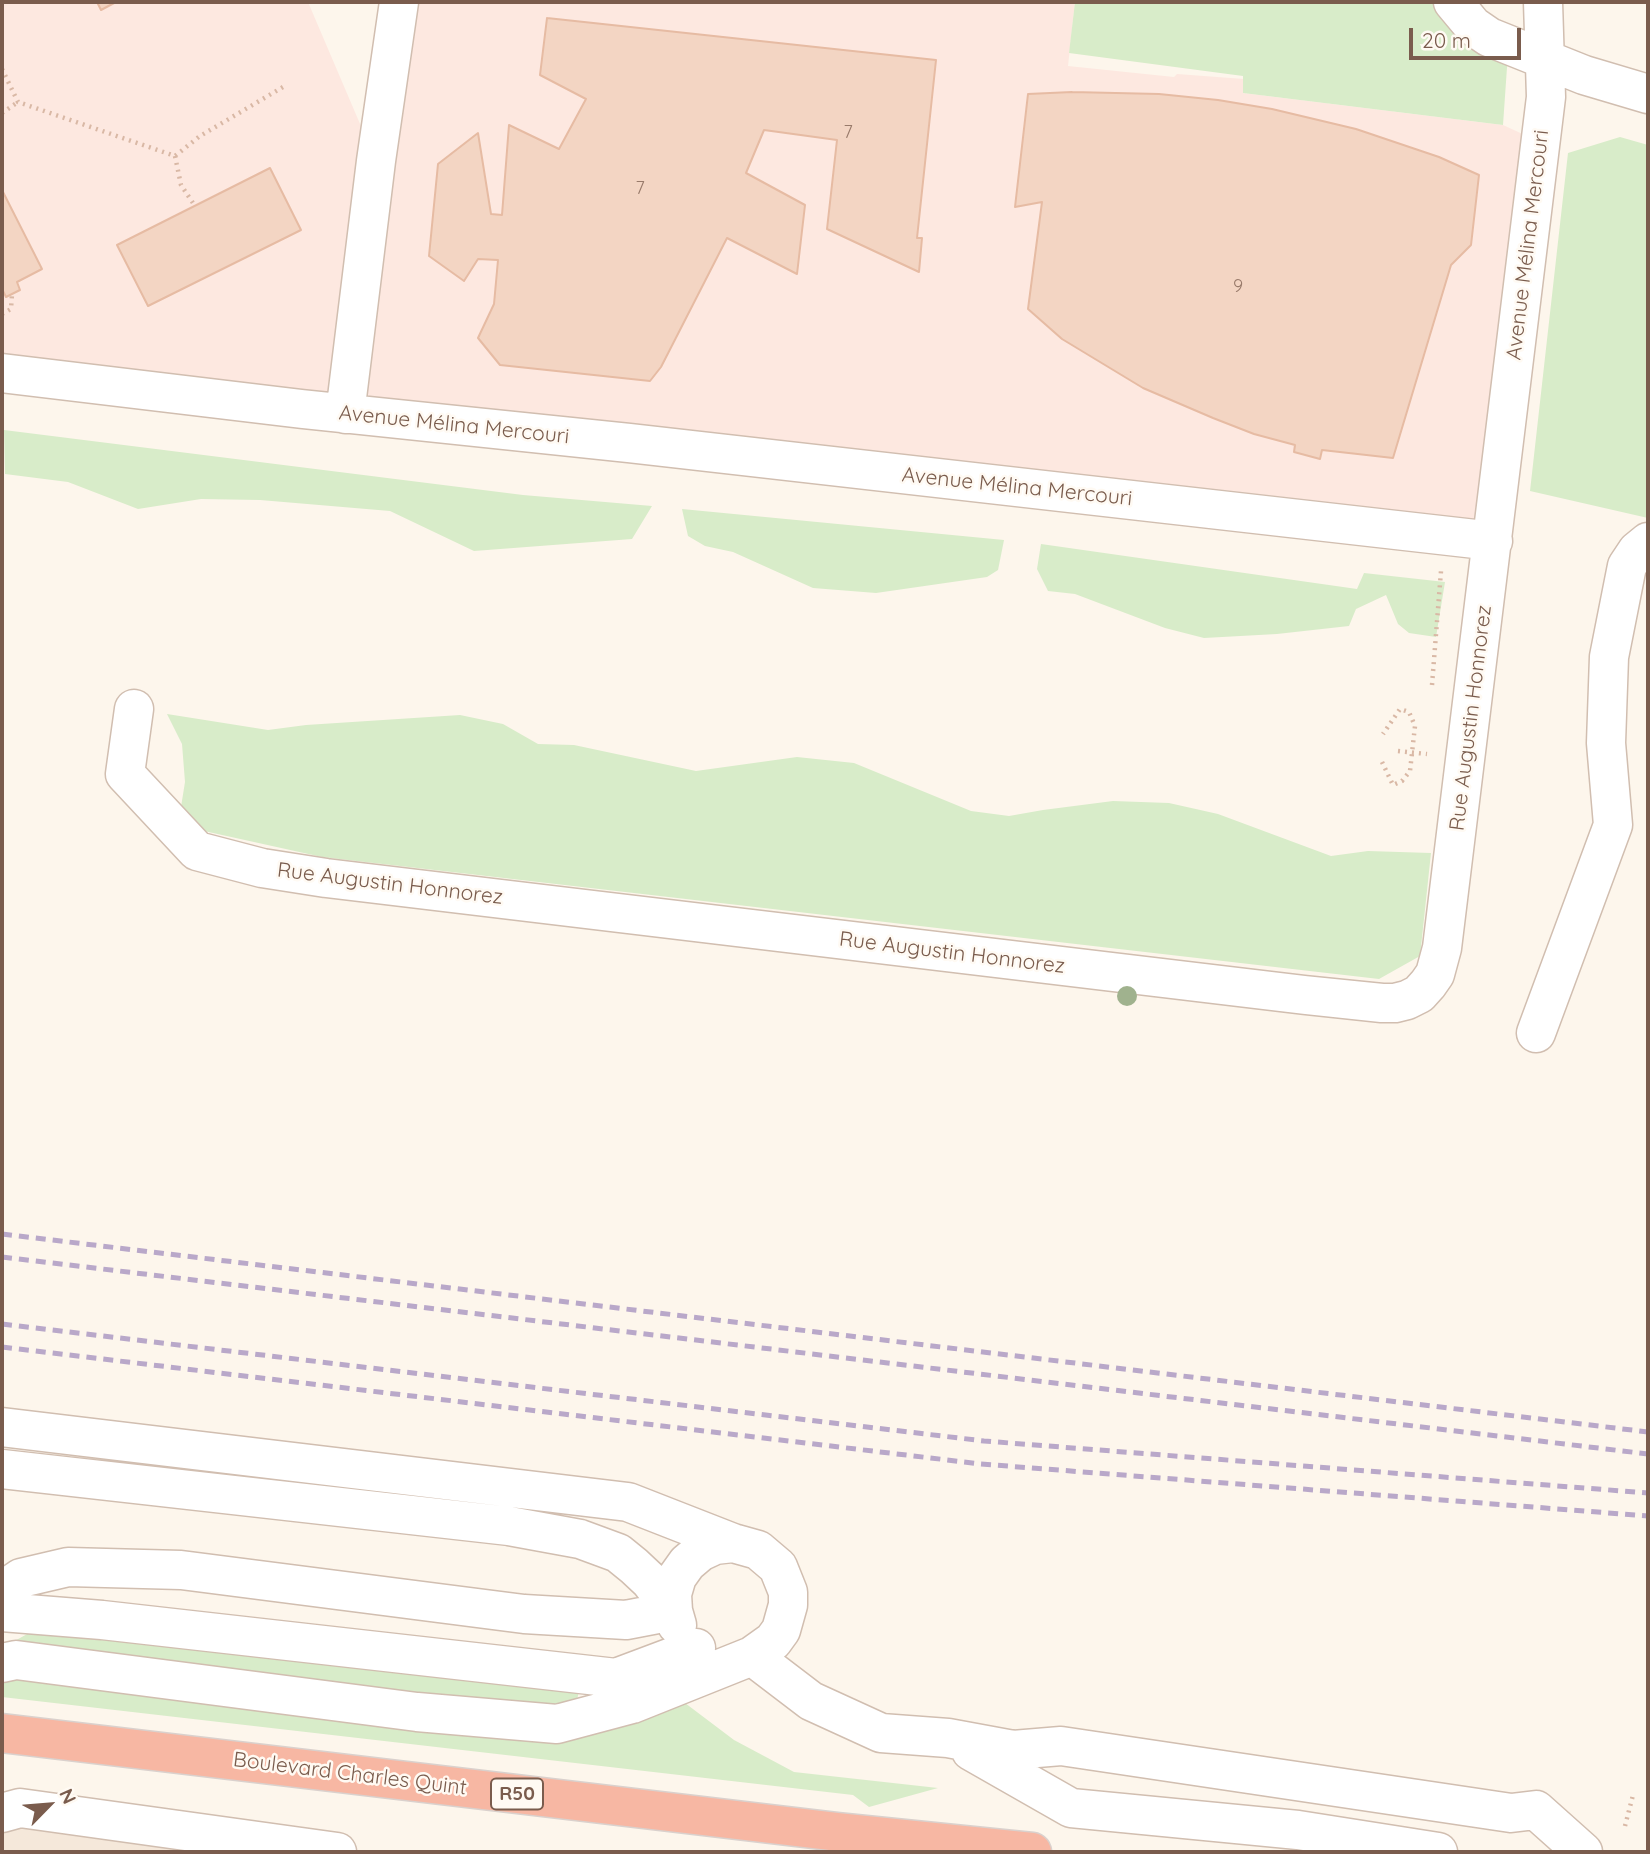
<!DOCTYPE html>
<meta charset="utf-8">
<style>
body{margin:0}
#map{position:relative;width:1650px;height:1854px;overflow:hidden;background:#fdf6ec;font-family:Quicksand,sans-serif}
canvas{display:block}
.frame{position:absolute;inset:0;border:4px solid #7a5c4d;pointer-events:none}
.north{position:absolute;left:14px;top:1770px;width:70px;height:70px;-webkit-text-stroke:5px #fffaf3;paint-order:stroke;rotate:65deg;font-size:19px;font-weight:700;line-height:28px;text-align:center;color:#7a5c4d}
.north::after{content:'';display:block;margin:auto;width:24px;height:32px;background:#7a5c4d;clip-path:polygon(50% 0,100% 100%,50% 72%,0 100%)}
.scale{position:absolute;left:1409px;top:28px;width:112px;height:32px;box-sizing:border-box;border:4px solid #7a5c4d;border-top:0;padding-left:9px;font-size:21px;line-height:24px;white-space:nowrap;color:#7a5c4d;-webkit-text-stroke:5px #fffaf3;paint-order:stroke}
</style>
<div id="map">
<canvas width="1650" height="1854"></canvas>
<div class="frame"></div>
<div class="north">N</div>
<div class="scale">20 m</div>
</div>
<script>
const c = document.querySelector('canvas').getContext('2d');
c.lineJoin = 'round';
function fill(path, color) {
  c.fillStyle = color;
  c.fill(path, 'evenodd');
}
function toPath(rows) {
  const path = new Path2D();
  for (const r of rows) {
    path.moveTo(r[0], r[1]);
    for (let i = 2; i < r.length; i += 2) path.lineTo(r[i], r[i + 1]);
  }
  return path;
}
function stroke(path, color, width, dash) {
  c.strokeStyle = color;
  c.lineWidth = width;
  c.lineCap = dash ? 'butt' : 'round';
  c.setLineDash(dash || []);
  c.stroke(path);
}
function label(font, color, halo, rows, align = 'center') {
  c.font = font + ' Quicksand,sans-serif';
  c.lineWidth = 5;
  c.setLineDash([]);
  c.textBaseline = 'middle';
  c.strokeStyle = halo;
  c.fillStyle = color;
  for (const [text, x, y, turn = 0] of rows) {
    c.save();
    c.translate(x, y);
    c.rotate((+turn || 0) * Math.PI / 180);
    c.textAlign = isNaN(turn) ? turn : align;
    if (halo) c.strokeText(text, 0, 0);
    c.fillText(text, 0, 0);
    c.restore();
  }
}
fill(toPath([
 [2,1813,337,1852,2,1852]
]), '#f5e8da');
fill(toPath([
 [2,2,308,2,375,159,399,2,1075,2,1068,66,1174,77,1177,74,1244,79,1243,93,1503,125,1540,142,1493,541,2,373]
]), '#fde8e0');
fill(toPath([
 [1075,2,1443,2,1508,53,1503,125,1243,93,1243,76,1069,53],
 [1620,137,1648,145,1648,518,1530,491,1568,153],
 [4,430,523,495,652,506,632,539,474,551,390,511,260,500,201,499,138,509,68,482,5,474],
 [682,509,1004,540,998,570,987,577,876,593,813,588,733,552,705,546,688,536],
 [1041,544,1357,589,1364,573,1445,582,1436,637,1409,633,1398,624,1386,595,1356,609,1349,626,1277,634,1204,638,1165,628,1075,594,1048,591,1037,569],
 [167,714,268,730,306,725,460,715,503,724,538,744,574,745,696,771,797,757,854,763,971,811,1009,816,1043,810,1113,801,1169,803,1218,814,1331,856,1368,851,1431,853,1420,956,1379,979,322,857,204,831,181,807,185,782,182,744],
 [74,1630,579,1691,577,1700,569,1707,491,1703,11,1643,29,1633],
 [2,1673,544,1739,685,1703,734,1740,794,1772,938,1788,869,1807,853,1795,2,1697]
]), '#d8ecc9');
const building = toPath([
 [97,2,116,2,101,10,97,2],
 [547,18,936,60,917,238,922,238,919,272,827,229,837,140,764,130,746,173,805,205,797,274,727,238,661,367,650,381,500,365,478,338,494,304,498,260,478,259,464,281,429,256,438,164,478,133,491,214,502,215,509,125,559,149,586,99,540,75,547,18],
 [1072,92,1159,94,1218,100,1272,109,1356,129,1439,157,1479,175,1471,245,1451,265,1393,458,1322,450,1320,459,1294,452,1295,445,1254,434,1213,418,1143,388,1062,339,1028,309,1042,202,1015,207,1028,94,1072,92],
 [270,168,301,230,148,306,117,245,270,168],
 [2,190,42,269,17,282,20,290,6,297,2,289,2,190]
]);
fill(building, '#f3d5c3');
stroke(building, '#e6bba3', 2);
const minor = toPath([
 [1453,2,1473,26,1489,37,1584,75,1648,94],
 [2,373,302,409,629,443,1493,541],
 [345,414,376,161,399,2],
 [134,709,125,774,197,851,262,868,326,878,1305,995,1382,1003,1395,1003,1407,1000,1419,994,1428,984,1435,974,1442,948,1546,97,1543,2],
 [1536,1033,1613,825,1606,743,1609,657,1627,566,1637,551,1648,542],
 [2,1427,628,1502,733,1543,758,1550,778,1567,788,1592,788,1605,781,1630,773,1641,752,1656,632,1704,557,1724,417,1712,16,1660,2,1663],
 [2,1469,509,1526,580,1539,618,1553,634,1566,650,1581,673,1611],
 [2,1591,21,1578,68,1567,181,1570,524,1614,626,1620,673,1611],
 [2,1612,102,1620,616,1678,696,1648],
 [677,1625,673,1611,672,1594,677,1577,687,1563,700,1552,715,1545,733,1543],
 [752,1656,811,1701,881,1733,948,1738,1013,1750,1061,1746,1511,1813,1536,1810,1583,1852],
 [971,1751,1071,1808,1298,1830,1438,1852],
 [2,1813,20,1808,337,1852]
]);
const highway = toPath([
 [2,1733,838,1832,1032,1852]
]);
stroke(minor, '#d1beb0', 41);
stroke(highway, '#dad1cd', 41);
stroke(toPath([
 [2,69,18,102,175,156,200,136,283,87],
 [2,113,18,102],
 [175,156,181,185,195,206],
 [2,314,11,309,12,294],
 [1432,685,1441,571],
 [1398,751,1427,754],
 [1382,762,1393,785,1402,781,1410,771,1415,726,1409,712,1400,709,1383,734],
 [1625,1826,1633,1795]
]), '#d9b8a5', 4.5, [2, 5]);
stroke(minor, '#fff', 38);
stroke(highway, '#f7b7a3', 38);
stroke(toPath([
 [2,1234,1648,1432],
 [2,1257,1648,1454],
 [2,1324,984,1441,1648,1493],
 [2,1347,981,1464,1648,1516]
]), '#b9a8c9', 5, [10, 7]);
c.fillStyle = '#a0b28e';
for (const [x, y] of [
 [1127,996]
]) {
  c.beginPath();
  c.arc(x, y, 10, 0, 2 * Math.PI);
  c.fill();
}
label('18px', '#987a6a', null, [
 ["7",848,133],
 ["7",640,189],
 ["9",1238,287]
]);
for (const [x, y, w] of [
 [517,1794,52]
]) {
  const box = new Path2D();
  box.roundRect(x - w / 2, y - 15.5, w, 31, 5);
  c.fillStyle = '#fffaf3';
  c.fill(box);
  stroke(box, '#7a5c4d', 2);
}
label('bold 19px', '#7a5c4d', null, [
 ["R50",517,1794]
]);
label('21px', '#7a5c4d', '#fffaf3', [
 ["Avenue Mélina Mercouri",1528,245,-83],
 ["Avenue Mélina Mercouri",454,425,6],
 ["Avenue Mélina Mercouri",1017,487,6],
 ["Rue Augustin Honnorez",1471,718,-83],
 ["Rue Augustin Honnorez",390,884,7],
 ["Rue Augustin Honnorez",952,953,7],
 ["Boulevard Charles Quint",350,1774,7]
]);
</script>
